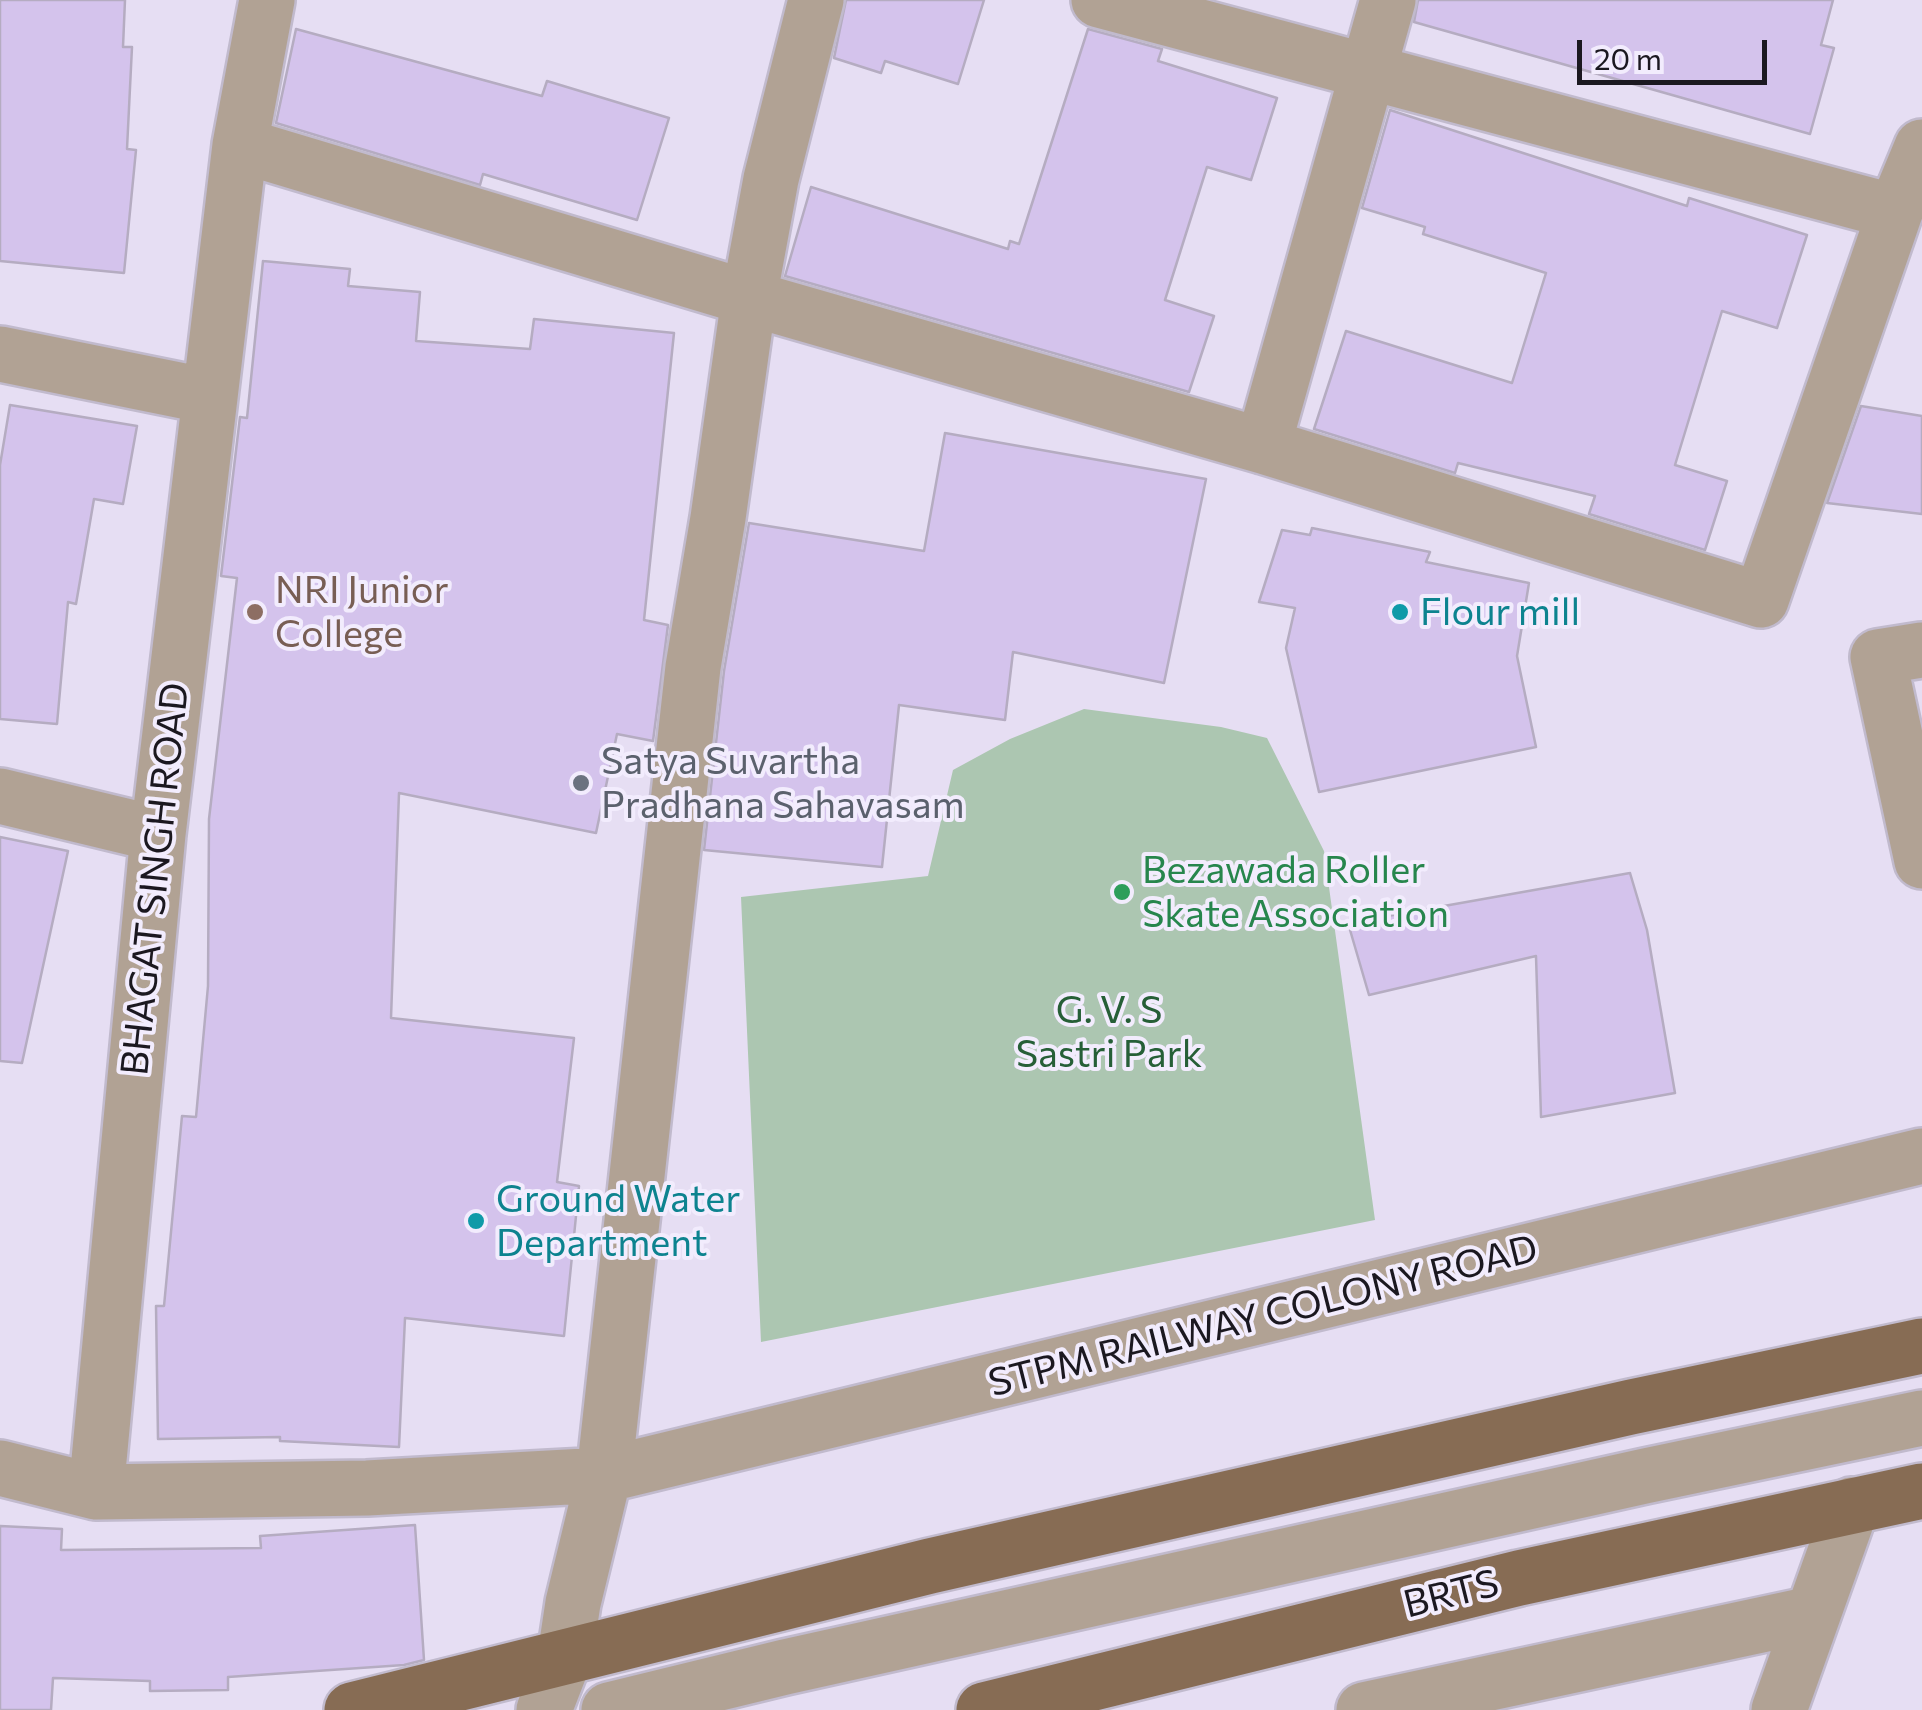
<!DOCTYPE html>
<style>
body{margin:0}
#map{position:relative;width:1922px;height:1710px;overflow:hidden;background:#e6def3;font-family:Commissioner,sans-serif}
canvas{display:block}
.scale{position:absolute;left:1577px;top:40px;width:190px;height:45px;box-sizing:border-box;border:5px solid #1b1820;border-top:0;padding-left:12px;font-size:30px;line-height:35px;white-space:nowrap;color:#1b1820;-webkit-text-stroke:8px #f2ecfd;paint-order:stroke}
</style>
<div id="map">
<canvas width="1922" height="1710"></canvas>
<div class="scale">20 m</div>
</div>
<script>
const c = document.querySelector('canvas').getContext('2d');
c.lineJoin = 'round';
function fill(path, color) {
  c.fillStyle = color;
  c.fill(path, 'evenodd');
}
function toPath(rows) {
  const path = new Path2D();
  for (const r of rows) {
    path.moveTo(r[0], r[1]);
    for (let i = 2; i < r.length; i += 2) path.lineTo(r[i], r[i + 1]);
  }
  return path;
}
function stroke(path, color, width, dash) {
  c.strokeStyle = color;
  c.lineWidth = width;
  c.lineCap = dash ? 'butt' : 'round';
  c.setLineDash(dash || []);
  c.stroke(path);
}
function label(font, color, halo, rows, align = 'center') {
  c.font = font + ' Commissioner,sans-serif';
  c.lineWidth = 8;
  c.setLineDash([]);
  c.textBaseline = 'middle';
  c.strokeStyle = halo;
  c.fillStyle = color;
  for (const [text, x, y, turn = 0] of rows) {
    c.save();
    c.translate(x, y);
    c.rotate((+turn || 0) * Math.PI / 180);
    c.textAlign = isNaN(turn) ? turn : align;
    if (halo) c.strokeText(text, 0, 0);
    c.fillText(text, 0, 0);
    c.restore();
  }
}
fill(toPath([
 [1084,709,1221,727,1267,738,1324,851,1375,1220,761,1342,741,897,928,876,953,770,1010,739]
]), '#acc6b1');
const building = toPath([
 [0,0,125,0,123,47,132,47,127,149,136,150,124,273,0,261,0,0],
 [846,0,984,0,958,84,885,61,881,73,834,58,846,0],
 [1418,0,1833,0,1821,45,1834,48,1810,134,1414,22,1418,0],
 [296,29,542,96,547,81,669,118,637,220,483,174,480,185,276,123,296,29],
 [1088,29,1162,49,1158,61,1277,98,1251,180,1207,167,1165,300,1214,316,1189,392,785,276,811,187,1008,249,1010,241,1019,244,1088,29],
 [1390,110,1687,206,1689,198,1807,235,1777,328,1722,311,1675,465,1727,481,1705,550,1589,514,1595,496,1458,463,1455,473,1314,429,1346,331,1512,383,1546,273,1423,234,1425,227,1362,208,1390,110],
 [263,261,350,269,348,286,420,292,416,341,530,349,534,319,674,333,644,620,668,625,653,741,617,734,596,833,399,793,391,1018,574,1038,557,1182,579,1186,564,1336,405,1318,399,1447,280,1441,280,1437,158,1439,156,1306,164,1306,182,1116,196,1117,208,986,209,819,237,578,221,576,240,417,247,418,263,261],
 [10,405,137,426,123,504,94,499,76,604,68,602,57,724,0,719,0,465,10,405],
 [1861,406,1922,416,1922,514,1827,503,1861,406],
 [945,433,1206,479,1164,683,1013,652,1005,720,899,705,882,867,704,850,724,671,749,523,924,551,945,433],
 [1312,528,1430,552,1426,562,1529,583,1517,656,1536,747,1319,792,1286,648,1295,608,1259,602,1282,530,1310,535,1312,528],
 [0,837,68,851,22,1063,0,1061,0,837],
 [1630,873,1647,930,1675,1093,1541,1117,1536,956,1369,995,1348,923,1630,873],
 [415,1525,424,1660,404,1665,228,1677,228,1690,150,1691,150,1681,53,1678,51,1710,0,1710,0,1526,62,1529,61,1550,261,1548,260,1536,415,1525]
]);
fill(building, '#d4c3ec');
stroke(building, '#b5acc1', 2.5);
const minor = toPath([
 [267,0,240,145,158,834,96,1492,367,1488,604,1475,1922,1156],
 [1099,0,1895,212],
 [240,145,749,298,1263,446,1761,600,1895,212,1922,147],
 [0,354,208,396],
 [1263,446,1388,0],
 [1922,650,1878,657,1922,861],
 [0,796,158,834],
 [0,1468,96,1492],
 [544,1710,565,1656,573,1603,604,1475,693,667,718,518,749,298,771,179,816,0],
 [609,1710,785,1667,1645,1476,1922,1418],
 [1364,1710,1812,1614],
 [1779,1710,1852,1505]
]);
const major = toPath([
 [352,1710,930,1566,1631,1407,1922,1346],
 [984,1710,1519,1578,1922,1491]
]);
stroke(minor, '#c1bacd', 60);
stroke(major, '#c1bacd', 60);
stroke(minor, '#b1a294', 55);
stroke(major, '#876c54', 55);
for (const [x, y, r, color] of [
 [255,612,10,"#8d6e63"],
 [1400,612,10,"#0f9aa8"],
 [581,783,10,"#6b7280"],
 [1122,892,10,"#2e9e5b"],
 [476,1221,10,"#0f9aa8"]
]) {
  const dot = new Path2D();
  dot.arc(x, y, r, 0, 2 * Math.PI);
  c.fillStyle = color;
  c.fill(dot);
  stroke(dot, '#f2ecfd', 4);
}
label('38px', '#785e54', '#f2ecfd', [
 ["NRI Junior",275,590],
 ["College",275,634]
], 'left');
label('38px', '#0d838f', '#f2ecfd', [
 ["Flour mill",1420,612],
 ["Ground Water",496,1199],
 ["Department",496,1243]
], 'left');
label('38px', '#5b616d', '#f2ecfd', [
 ["Satya Suvartha",601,761],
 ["Pradhana Sahavasam",601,805]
], 'left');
label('38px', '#27864d', '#f2ecfd', [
 ["Bezawada Roller",1142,870],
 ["Skate Association",1142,914]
], 'left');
label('38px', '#1b1820', '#f2ecfd', [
 ["BHAGAT SINGH ROAD",155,879,-84],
 ["STPM RAILWAY COLONY ROAD",1263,1316,-14],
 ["BRTS",1451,1594,-14]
]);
label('38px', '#265f37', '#f2ecfd', [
 ["G. V. S",1109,1010],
 ["Sastri Park",1109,1054]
]);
</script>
